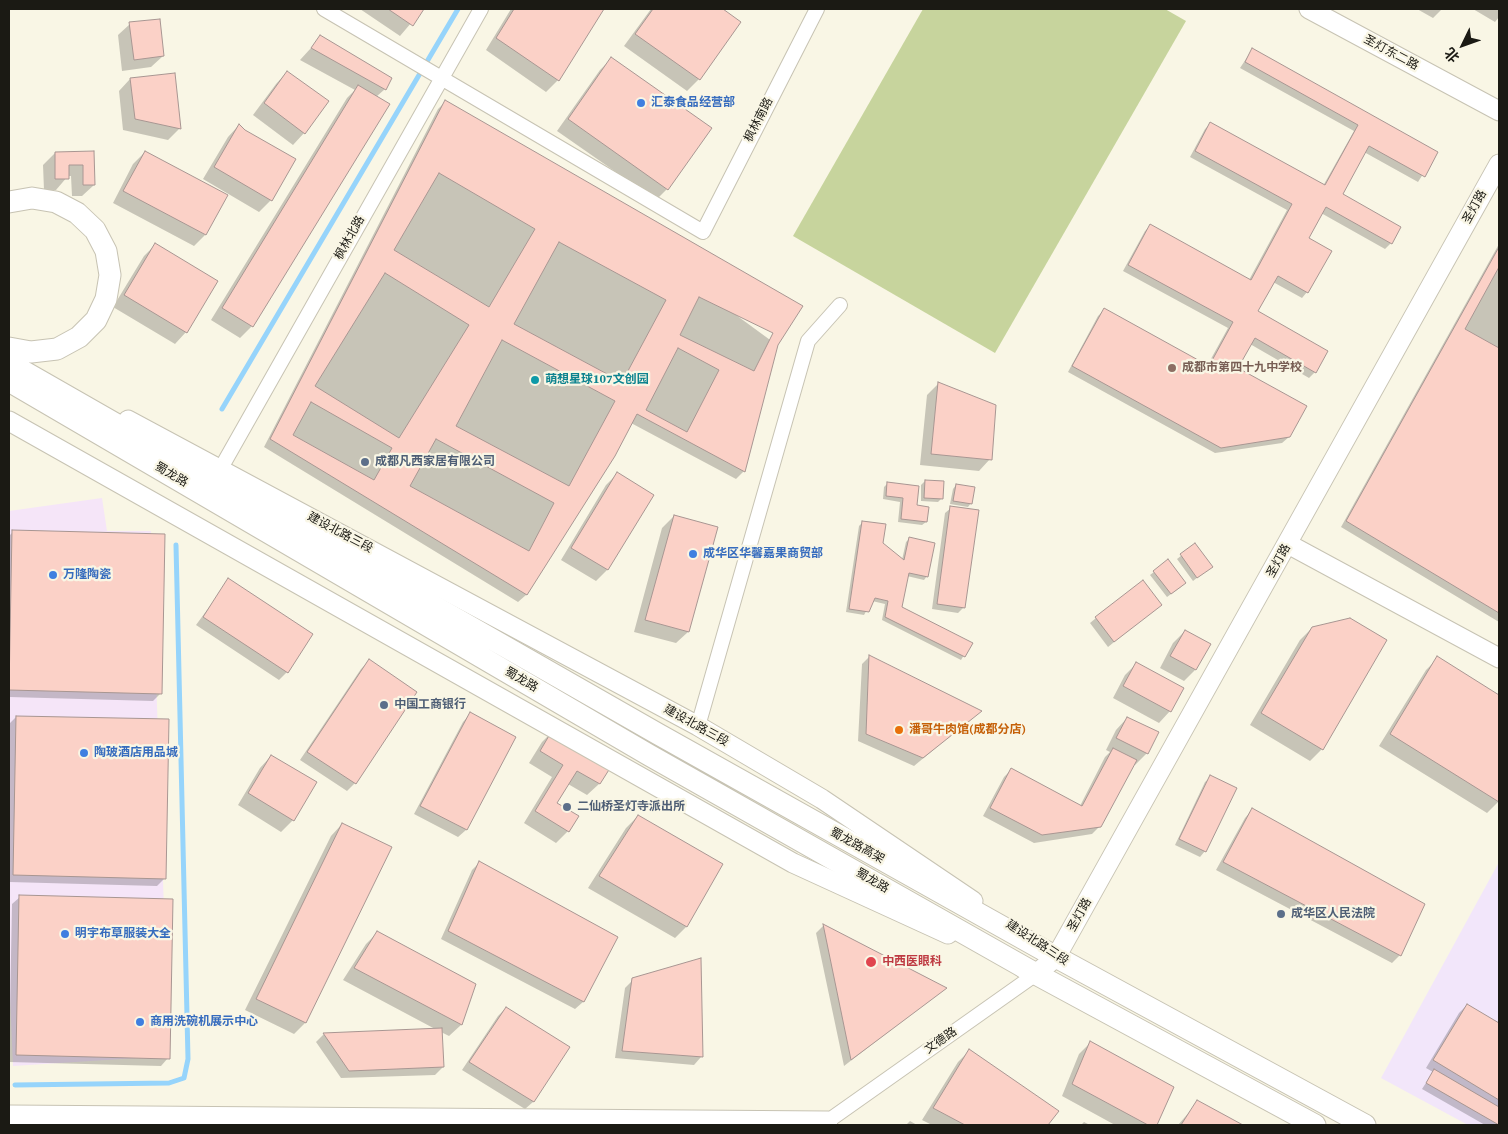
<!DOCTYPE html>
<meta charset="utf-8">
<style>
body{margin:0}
#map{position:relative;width:1508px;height:1134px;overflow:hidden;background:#f9f6e5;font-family:"Source Serif 4","Noto Sans SC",serif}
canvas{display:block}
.frame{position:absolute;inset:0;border:10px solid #1b1a14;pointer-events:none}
.north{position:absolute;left:1438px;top:20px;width:50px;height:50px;-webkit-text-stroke:4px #f9f6e5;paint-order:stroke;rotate:228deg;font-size:14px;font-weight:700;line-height:20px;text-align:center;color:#1b1a14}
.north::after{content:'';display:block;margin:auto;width:18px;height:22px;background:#1b1a14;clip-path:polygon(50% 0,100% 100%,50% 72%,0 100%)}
</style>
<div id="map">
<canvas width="1508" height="1134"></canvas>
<div class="frame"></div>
<div class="north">北</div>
</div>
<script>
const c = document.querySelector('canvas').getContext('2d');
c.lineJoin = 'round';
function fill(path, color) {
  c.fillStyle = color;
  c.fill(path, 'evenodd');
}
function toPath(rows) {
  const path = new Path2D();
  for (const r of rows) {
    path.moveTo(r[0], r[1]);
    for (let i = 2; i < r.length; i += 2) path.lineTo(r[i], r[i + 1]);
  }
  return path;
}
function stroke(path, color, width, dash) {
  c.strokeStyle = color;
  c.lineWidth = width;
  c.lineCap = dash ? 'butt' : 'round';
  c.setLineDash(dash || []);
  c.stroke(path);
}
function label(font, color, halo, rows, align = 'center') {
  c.font = font + ' "Source Serif 4","Noto Sans SC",serif';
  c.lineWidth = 4.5;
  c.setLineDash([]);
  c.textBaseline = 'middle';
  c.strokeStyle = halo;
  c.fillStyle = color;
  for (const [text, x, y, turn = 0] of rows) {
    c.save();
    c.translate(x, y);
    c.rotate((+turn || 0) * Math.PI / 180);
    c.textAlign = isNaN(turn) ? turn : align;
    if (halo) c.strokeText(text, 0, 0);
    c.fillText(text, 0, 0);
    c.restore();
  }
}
fill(toPath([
 [102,498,107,531,151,531,169,1056,13,1066,9,975,9,511]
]), '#f5e5f8');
fill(toPath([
 [1499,862,1499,1125,1468,1125,1381,1078]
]), '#f2e6fa');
fill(toPath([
 [923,9,1165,9,1186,21,995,353,793,236]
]), '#c7d49d');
fill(toPath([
 [360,9,423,9,400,36],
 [511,9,602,9,558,80,546,92,486,50],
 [651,9,720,9,739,22,699,79,687,91,624,46],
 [1417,9,1442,9,1433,18],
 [1473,9,1499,9,1499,17,1495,22],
 [130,24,163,56,151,67,122,71,118,35],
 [321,37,390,79,385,89,376,97,252,326,240,338,211,320,347,98,355,90,300,60],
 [1252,50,1437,152,1418,182,1364,152,1341,194,1391,243,1385,249,1321,213,1307,238,1307,292,1302,298,1273,282,1256,312,1315,372,1309,378,1250,344,1237,368,1289,437,1282,443,1215,453,1068,372,1098,316,1104,310,1207,366,1228,328,1123,271,1145,231,1150,226,1249,280,1287,210,1190,157,1205,129,1210,124,1323,186,1354,131,1240,68],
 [611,59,667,189,656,200,557,131,600,70],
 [287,72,304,133,293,145,253,115,276,84],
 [130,79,180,128,168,140,123,130,119,91],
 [445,102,777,345,744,471,736,479,631,423,614,456,526,595,518,602,264,447,438,109],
 [239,125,271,200,259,212,203,179,228,137],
 [145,152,205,235,194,246,113,203,133,164],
 [55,153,93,153,94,185,82,196,72,196,71,176,68,176,56,190,44,190,43,165],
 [1499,244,1499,622,1341,527],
 [155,245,186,332,175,344,113,307,144,256],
 [938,384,990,459,979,471,920,465,927,395],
 [617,474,607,570,596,581,561,560,606,485],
 [925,481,942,498,938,502,921,501,921,485],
 [887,484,916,506,926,522,922,525,898,522,900,502,883,499,884,487],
 [956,485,971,503,968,507,950,504,953,489],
 [951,508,964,607,958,613,932,609,945,513],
 [674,516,716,528,688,632,676,643,634,632,662,528],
 [863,522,882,544,902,560,906,542,909,539,927,576,924,580,907,576,900,608,971,643,961,660,882,620,885,604,872,601,864,615,846,612,859,526],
 [13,532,161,693,153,701,9,697,9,536],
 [1195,545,1207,570,1193,581,1177,559],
 [1154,572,1181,587,1167,597,1150,575],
 [229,580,287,672,279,680,196,625],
 [1160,605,1108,647,1090,623,1096,618],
 [1312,628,1322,749,1310,761,1250,725,1300,640],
 [1185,631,1209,645,1195,670,1184,681,1160,668,1173,643],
 [869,657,980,711,914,766,858,741,862,664],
 [1438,658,1499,696,1499,801,1487,813,1379,746,1426,670],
 [369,661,416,692,355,783,347,791,300,760,361,669],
 [1136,664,1170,711,1159,723,1113,698,1125,675],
 [470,714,514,737,466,830,458,837,414,814,463,722],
 [16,717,165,878,157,886,9,882,9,724],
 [1127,718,1147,753,1135,765,1133,764,1100,826,1092,834,1034,843,983,816,1004,777,1012,769,1080,806,1105,757,1110,752,1106,750,1116,730],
 [553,731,610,765,599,784,587,795,568,784,556,804,568,831,556,843,524,823,552,777,529,763,542,742],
 [271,756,293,820,281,832,238,805,260,768],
 [1211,777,1205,851,1200,857,1175,845,1205,782],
 [1252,810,1400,955,1392,963,1216,870,1245,818],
 [638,816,722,864,686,927,675,938,588,888,626,828],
 [342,824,305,1023,294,1034,245,1010,331,836],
 [480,862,617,937,583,1002,575,1009,441,939,472,870],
 [20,897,168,1058,161,1066,9,1062,12,904],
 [823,926,945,988,844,1066,816,933],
 [377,933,475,984,461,1025,449,1036,441,1032,443,1067,435,1075,341,1078,316,1042,324,1034,437,1030,343,980,366,944],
 [699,960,701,1057,694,1065,615,1058,625,988,633,980],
 [1467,1005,1499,1025,1499,1125,1485,1125,1422,1089,1433,1072,1426,1068,1459,1013],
 [506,1008,568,1047,533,1102,525,1109,462,1070,498,1016],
 [1091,1042,1172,1087,1155,1125,1115,1125,1062,1096,1079,1054],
 [970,1050,1057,1111,1046,1125,932,1125,922,1120,958,1062],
 [1198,1102,1241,1125,1178,1125],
 [910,1121,917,1125,906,1125],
 [1084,1122,1090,1125,1081,1125]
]), '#0003');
stroke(toPath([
 [222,409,458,9],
 [15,1085,169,1083,184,1078,188,1059,176,545]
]), '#96d4fb', 5);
const building = toPath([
 [388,9,424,9,413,26,388,9],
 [514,9,604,9,559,81,496,38,514,9],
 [653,9,723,9,741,22,700,80,635,34,653,9],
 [160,19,164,56,134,60,129,22,160,19],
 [320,35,392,78,386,90,311,48,320,35],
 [1252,48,1438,152,1425,177,1369,146,1343,194,1401,227,1392,244,1326,207,1309,238,1332,251,1308,293,1278,276,1258,311,1328,351,1316,373,1255,338,1238,368,1307,406,1290,437,1221,448,1072,366,1104,308,1209,366,1233,322,1128,265,1150,224,1251,280,1292,204,1195,151,1210,122,1325,185,1358,125,1245,62,1252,48],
 [611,57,712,128,668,190,568,119,611,57],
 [287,71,329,101,305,134,264,103,287,71],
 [175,73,181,129,135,119,130,78,175,73],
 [358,85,390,104,253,327,222,308,358,85],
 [445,100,803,306,778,345,745,472,637,414,615,456,527,595,270,439,445,100],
 [239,124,245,130,296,159,272,201,214,167,239,124],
 [94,151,95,185,83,185,83,165,69,165,69,179,55,179,55,152,94,151],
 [145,151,228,195,206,235,123,191,145,151],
 [439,173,535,229,489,307,394,250,439,173],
 [559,242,666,300,622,382,514,324,559,242],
 [155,243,218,281,187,333,124,295,155,243],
 [1499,247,1499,613,1346,521,1499,247],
 [1499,267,1499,348,1465,329,1499,267],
 [385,273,469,325,399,438,315,386,385,273],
 [699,297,773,333,754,371,680,335,699,297],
 [502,340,615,401,569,486,456,426,502,340],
 [678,348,719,370,687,432,646,410,678,348],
 [938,382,996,405,992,460,931,454,938,382],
 [311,402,392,448,374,480,293,435,311,402],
 [436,439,554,503,529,551,410,486,436,439],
 [617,472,654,495,608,570,571,548,617,472],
 [925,480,944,481,943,499,924,498,925,480],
 [887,482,919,486,917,505,929,507,927,522,901,519,903,498,886,496,887,482],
 [956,484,975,487,972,504,953,501,956,484],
 [950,506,979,510,965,608,937,604,950,506],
 [674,515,718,527,689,632,645,620,674,515],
 [862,521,886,524,883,543,904,560,909,537,935,543,928,577,909,573,902,607,973,643,965,657,885,617,888,601,875,598,869,612,849,609,862,521],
 [12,530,165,534,162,694,9,690,12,530],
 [1195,543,1213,567,1197,578,1180,554,1195,543],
 [1168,559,1186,583,1171,594,1153,571,1168,559],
 [228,578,313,634,288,673,203,617,228,578],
 [1143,580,1162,605,1114,642,1095,617,1143,580],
 [1350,618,1387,640,1323,750,1261,713,1312,627,1350,618],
 [1185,630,1211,644,1196,670,1170,656,1185,630],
 [869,655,982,711,923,758,866,734,869,655],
 [1437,656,1499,695,1499,802,1390,734,1437,656],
 [369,659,417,692,356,784,307,752,369,659],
 [1136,662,1184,688,1171,712,1123,686,1136,662],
 [470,712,516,737,467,830,420,806,470,712],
 [16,716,169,719,166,879,13,875,16,716],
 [1127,717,1159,732,1148,754,1116,738,1127,717],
 [553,729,612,765,600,784,577,771,557,803,579,816,569,832,535,811,563,765,540,751,553,729],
 [1113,748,1137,760,1101,827,1042,835,990,808,1011,768,1082,806,1113,748],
 [271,755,317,782,294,821,248,793,271,755],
 [1210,775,1237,788,1206,852,1179,839,1210,775],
 [1252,808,1425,904,1401,956,1223,862,1252,808],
 [638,815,723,864,687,927,599,876,638,815],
 [342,823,392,847,306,1023,256,999,342,823],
 [479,861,618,937,584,1002,448,931,479,861],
 [19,895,173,899,170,1059,16,1055,19,895],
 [823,924,947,988,851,1060,823,924],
 [377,931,476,984,462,1025,354,968,377,931],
 [701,958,703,1057,622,1051,632,978,701,958],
 [1467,1004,1499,1023,1499,1100,1433,1060,1467,1004],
 [506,1007,570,1047,534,1102,469,1062,506,1007],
 [442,1028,444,1067,349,1071,323,1033,442,1028],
 [1090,1041,1174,1087,1157,1125,1148,1125,1072,1084,1090,1041],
 [969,1049,1059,1111,1048,1125,965,1125,933,1108,969,1049],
 [1434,1069,1499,1107,1499,1125,1426,1083,1434,1069],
 [1197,1100,1243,1125,1181,1125,1197,1100]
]);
fill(building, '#fbd1c7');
stroke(building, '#a89692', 1);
const street = toPath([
 [324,9,703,232,817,9],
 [221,468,481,9],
 [698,726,808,341,840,305],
 [828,1125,828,1121,1036,974]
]);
const secondary = toPath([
 [1309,9,1499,111],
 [128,420,698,726,822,799,973,901],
 [9,421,793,863,948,934],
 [1288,544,1499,658],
 [1023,968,1036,974,1056,957,1499,164],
 [9,1115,828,1121]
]);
const primary = toPath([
 [9,202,32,198,56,202,77,213,95,230,106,251,110,275,106,299,96,320,79,337,57,349,31,352,9,348],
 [9,363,658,734,1056,957,1365,1125],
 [9,381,649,755,1036,974,1315,1125]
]);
stroke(street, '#c7c3b3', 16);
stroke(secondary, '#c7c3b3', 21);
stroke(primary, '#c7c3b3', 23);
stroke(street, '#fff', 14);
stroke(secondary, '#fff', 19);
stroke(primary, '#fff', 21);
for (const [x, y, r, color] of [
 [641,103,5,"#3f7fe0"],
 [1172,368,5,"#8d6e63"],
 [535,380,5,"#0f9aa8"],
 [365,462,5,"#5c6f8a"],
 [693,554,5,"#3f7fe0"],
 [53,575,5,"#3f7fe0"],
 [384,705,5,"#5c6f8a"],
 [899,730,5,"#e8710a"],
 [84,753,5,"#3f7fe0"],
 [567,807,5,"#5c6f8a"],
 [1281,914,5,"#5c6f8a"],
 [65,934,5,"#3f7fe0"],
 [871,962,6,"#e0444e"],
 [140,1022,5,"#3f7fe0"]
]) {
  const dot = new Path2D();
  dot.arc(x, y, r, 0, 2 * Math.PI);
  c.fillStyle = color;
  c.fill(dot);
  stroke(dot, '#f9f6e5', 2);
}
label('12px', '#1b1a14', '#f9f6e5', [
 ["圣灯东二路",1391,53,28],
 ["枫林南路",759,120,-63],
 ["圣灯路",1475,207,-61],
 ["枫林北路",350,238,-61],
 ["蜀龙路",171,475,30],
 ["建设北路三段",340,533,28],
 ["圣灯路",1279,561,-61],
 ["蜀龙路",521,680,30],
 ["建设北路三段",696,726,29],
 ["蜀龙路高架",857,846,29],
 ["蜀龙路",872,881,30],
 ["圣灯路",1080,915,-61],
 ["建设北路三段",1037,943,33],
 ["文德路",941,1041,-35]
]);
label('bold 12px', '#366cbe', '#f9f6e5', [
 ["汇泰食品经营部",651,103],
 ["成华区华馨嘉果商贸部",703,554],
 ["万隆陶瓷",63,575],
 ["陶玻酒店用品城",94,753],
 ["明宇布草服装大全",75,934],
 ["商用洗碗机展示中心",150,1022]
], 'left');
label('bold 12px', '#785e54', '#f9f6e5', [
 ["成都市第四十九中学校",1182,368]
], 'left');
label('bold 12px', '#0d838f', '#f9f6e5', [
 ["萌想星球107文创园",545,380]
], 'left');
label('bold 12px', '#4e5e75', '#f9f6e5', [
 ["成都凡西家居有限公司",375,462],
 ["中国工商银行",394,705],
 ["二仙桥圣灯寺派出所",577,807],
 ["成华区人民法院",1291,914]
], 'left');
label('bold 12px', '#c56008', '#f9f6e5', [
 ["潘哥牛肉馆(成都分店)",909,730]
], 'left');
label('bold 12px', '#be3a42', '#f9f6e5', [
 ["中西医眼科",882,962]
], 'left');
</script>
